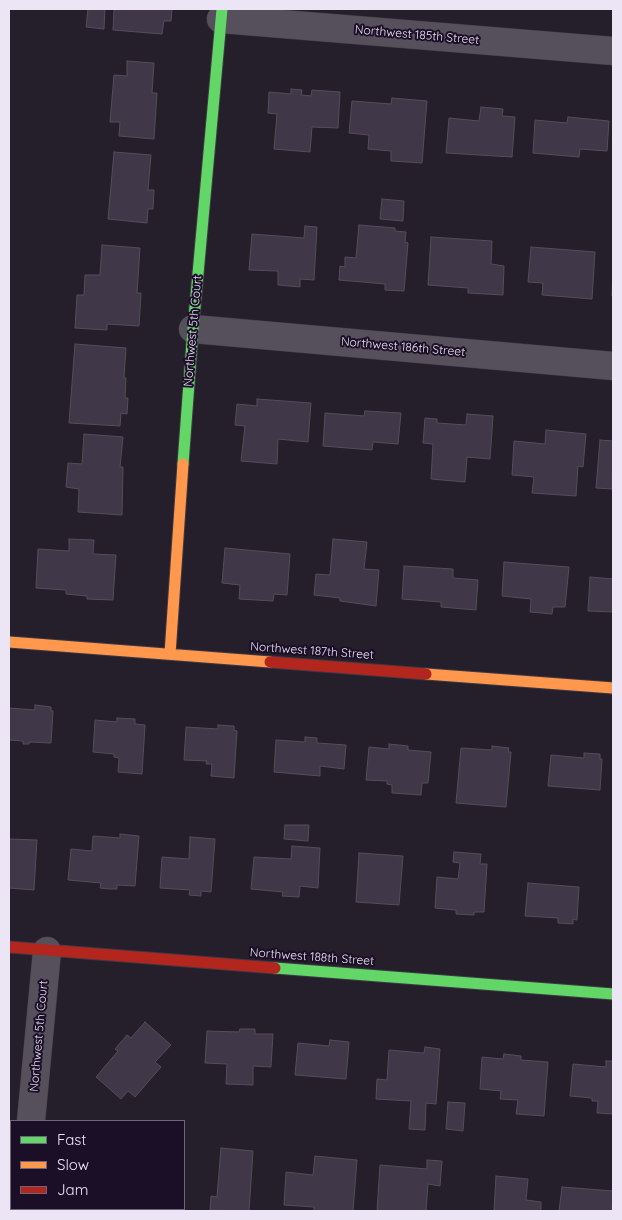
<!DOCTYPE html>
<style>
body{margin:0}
#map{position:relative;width:622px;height:1220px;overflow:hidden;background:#251e2b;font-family:Quicksand,sans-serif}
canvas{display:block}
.frame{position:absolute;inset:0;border:10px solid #ece5f6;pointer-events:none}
.legend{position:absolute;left:10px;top:1120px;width:175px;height:90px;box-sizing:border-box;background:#1b0f27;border:1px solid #6f657a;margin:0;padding:6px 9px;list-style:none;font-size:15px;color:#ece5f6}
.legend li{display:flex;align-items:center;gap:10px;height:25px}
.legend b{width:25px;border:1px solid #6f657a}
</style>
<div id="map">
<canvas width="622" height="1220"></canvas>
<div class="frame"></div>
<ul class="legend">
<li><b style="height:6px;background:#63d668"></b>Fast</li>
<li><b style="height:6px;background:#ff974d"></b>Slow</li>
<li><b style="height:6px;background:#b3261e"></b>Jam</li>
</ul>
</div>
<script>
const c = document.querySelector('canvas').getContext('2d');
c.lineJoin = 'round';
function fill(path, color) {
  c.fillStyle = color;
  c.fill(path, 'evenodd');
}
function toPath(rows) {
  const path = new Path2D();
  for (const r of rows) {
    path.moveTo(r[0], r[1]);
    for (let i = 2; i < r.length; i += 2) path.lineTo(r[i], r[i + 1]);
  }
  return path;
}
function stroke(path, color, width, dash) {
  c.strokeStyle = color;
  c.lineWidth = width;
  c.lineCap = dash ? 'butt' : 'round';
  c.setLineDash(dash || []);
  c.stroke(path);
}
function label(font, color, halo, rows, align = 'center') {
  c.font = font + ' Quicksand,sans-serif';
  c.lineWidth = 4;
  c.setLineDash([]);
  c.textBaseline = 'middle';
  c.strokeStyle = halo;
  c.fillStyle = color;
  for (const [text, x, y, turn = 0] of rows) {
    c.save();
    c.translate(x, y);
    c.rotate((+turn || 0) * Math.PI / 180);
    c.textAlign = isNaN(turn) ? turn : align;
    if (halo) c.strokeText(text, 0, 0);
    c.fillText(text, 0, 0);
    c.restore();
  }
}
const building = toPath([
 [88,9,105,9,104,29,86,27,88,9],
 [112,9,172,9,171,21,164,21,162,34,113,30,114,10,112,9],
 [127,61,154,63,152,93,157,93,154,139,119,136,120,122,110,122,114,75,127,76,127,61],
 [291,89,302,90,301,95,311,96,312,90,340,92,338,128,312,127,310,152,274,149,277,114,268,113,269,92,291,94,291,89],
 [392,98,427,101,422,163,391,161,391,151,368,149,369,135,349,133,352,101,391,104,392,98],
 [481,107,503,109,502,116,515,117,512,157,446,153,449,118,479,121,481,107],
 [568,117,609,121,607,151,580,149,579,157,533,153,535,120,567,123,568,117],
 [114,152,151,155,148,190,154,190,153,209,148,209,147,223,108,219,114,152],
 [382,199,404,201,403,221,380,219,382,199],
 [359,225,395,228,395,231,406,232,405,242,408,243,404,291,385,290,385,284,339,280,340,266,345,267,345,257,356,258,359,225],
 [305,226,317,227,314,280,300,279,300,287,278,285,278,271,249,270,252,234,304,238,305,226],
 [431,237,492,241,491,264,504,266,503,295,468,293,468,288,428,285,431,237],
 [102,245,140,248,137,293,141,293,139,326,107,324,107,330,75,328,77,295,84,295,85,275,100,275,102,245],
 [531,247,595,252,592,299,542,295,543,283,528,282,531,247],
 [613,268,613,296,612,296,613,268],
 [75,344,126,348,124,378,126,378,125,398,128,398,127,414,121,413,120,426,69,423,75,344],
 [257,399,311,403,308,442,278,439,277,464,241,461,245,426,235,425,237,404,257,406,257,399],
 [365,411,401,413,398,444,373,442,372,450,323,446,325,413,364,416,365,411],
 [467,414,493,416,490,459,467,457,465,482,431,479,433,444,423,443,425,418,437,419,437,423,466,425,467,414],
 [546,430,586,434,583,467,578,466,576,496,532,493,534,477,512,475,514,441,545,444,546,430],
 [84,434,123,437,120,467,123,467,122,515,78,512,79,489,66,487,68,463,82,464,84,434],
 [600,440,613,441,612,489,596,488,600,440],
 [69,539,94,540,93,554,116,555,113,600,87,599,87,596,66,594,66,590,36,588,38,549,69,551,69,539],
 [333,539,367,542,364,569,379,570,376,606,340,601,340,598,314,595,316,574,330,575,333,539],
 [225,548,290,554,287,595,274,594,273,601,239,599,240,585,222,583,225,548],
 [504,562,569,567,565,607,553,607,552,614,530,612,531,599,502,596,504,562],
 [404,566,453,569,453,578,478,580,476,610,441,607,441,602,402,599,404,566],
 [590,577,613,579,613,612,588,611,590,577],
 [35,705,51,707,51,711,53,711,51,743,29,742,29,744,23,744,23,741,9,740,9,708,35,710,35,705],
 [117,718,135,719,135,724,145,725,142,774,118,772,119,758,114,757,114,754,93,752,95,720,117,722,117,718],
 [218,725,234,726,234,730,237,731,234,778,211,776,212,764,206,764,207,761,184,760,186,727,218,729,218,725],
 [305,737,317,738,317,743,346,745,344,769,320,766,320,776,274,772,276,740,305,742,305,737],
 [389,744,408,746,408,750,431,752,428,783,422,783,421,795,392,793,392,785,387,784,387,781,366,780,369,747,389,749,389,744],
 [492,746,509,748,508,752,511,752,506,807,456,803,461,748,492,750,492,746],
 [584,753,600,754,600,759,602,759,600,790,548,786,551,755,584,758,584,753],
 [285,825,309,825,308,841,284,839,285,825],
 [120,834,139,836,135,886,117,885,117,889,109,889,100,888,101,883,68,880,71,849,92,851,93,836,120,838,120,834],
 [190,837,215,839,211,892,201,891,201,896,189,895,190,890,160,888,162,857,189,859,190,837],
 [9,839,37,840,34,890,9,888,9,839],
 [292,846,320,848,318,888,300,886,299,897,282,896,283,892,251,889,254,857,291,859,292,846],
 [454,852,481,854,480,864,487,864,484,912,474,912,474,915,456,914,456,910,435,908,437,877,458,879,460,863,453,862,454,852],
 [359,853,403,856,399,905,356,902,359,853],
 [528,883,579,887,577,920,573,919,573,924,558,923,558,918,525,916,528,883],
 [145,1022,171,1045,155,1062,161,1067,135,1097,128,1091,121,1099,96,1077,118,1051,115,1049,127,1035,131,1038,145,1022],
 [240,1029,255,1029,255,1034,273,1034,271,1067,253,1066,253,1085,226,1084,227,1064,205,1063,207,1031,239,1032,240,1029],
 [330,1040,349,1042,346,1079,295,1075,298,1043,329,1046,330,1040],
 [425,1047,440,1049,436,1104,426,1103,425,1130,409,1129,411,1101,376,1099,377,1079,387,1080,389,1050,424,1053,425,1047],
 [504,1054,521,1056,521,1060,548,1062,544,1116,516,1114,518,1100,500,1099,501,1091,480,1089,482,1057,503,1059,504,1054],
 [606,1061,613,1061,613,1114,597,1113,598,1101,592,1101,592,1098,570,1096,573,1064,606,1067,606,1061],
 [448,1102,465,1103,463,1131,446,1129,448,1102],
 [221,1148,253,1151,249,1211,210,1210,211,1196,217,1197,221,1148],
 [315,1156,357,1160,353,1211,314,1211,314,1207,284,1205,286,1172,313,1175,315,1156],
 [427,1160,442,1161,440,1186,428,1184,426,1211,377,1211,380,1165,427,1169,427,1160],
 [496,1176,528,1179,526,1200,541,1202,541,1211,494,1211,496,1176],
 [562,1187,613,1191,612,1211,559,1211,562,1187]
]);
fill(building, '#403748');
stroke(building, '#544e5a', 1);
const street = toPath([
 [221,19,613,51],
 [193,329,613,366],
 [31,1121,47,951],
 [47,1209,48,1211]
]);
const fast = toPath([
 [183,464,193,329,222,9],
 [275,968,613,994]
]);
const slow = toPath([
 [9,642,270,662],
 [170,654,183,464],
 [426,674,613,688]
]);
const jam = toPath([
 [270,662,426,674],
 [9,947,275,968]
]);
stroke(street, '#3e3944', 29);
stroke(fast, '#3e3944', 13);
stroke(slow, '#3e3944', 13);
stroke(jam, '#3e3944', 13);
stroke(street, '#55505b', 28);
stroke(fast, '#63d668', 11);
stroke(slow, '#ff974d', 11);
stroke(jam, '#b3261e', 11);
label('12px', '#ece5f6', '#1b0f27', [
 ["Northwest 185th Street",417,35,5],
 ["Northwest 5th Court",193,331,-85],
 ["Northwest 186th Street",403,347,5],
 ["Northwest 187th Street",312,651,4],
 ["Northwest 188th Street",312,957,4],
 ["Northwest 5th Court",39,1036,-85]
]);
</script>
